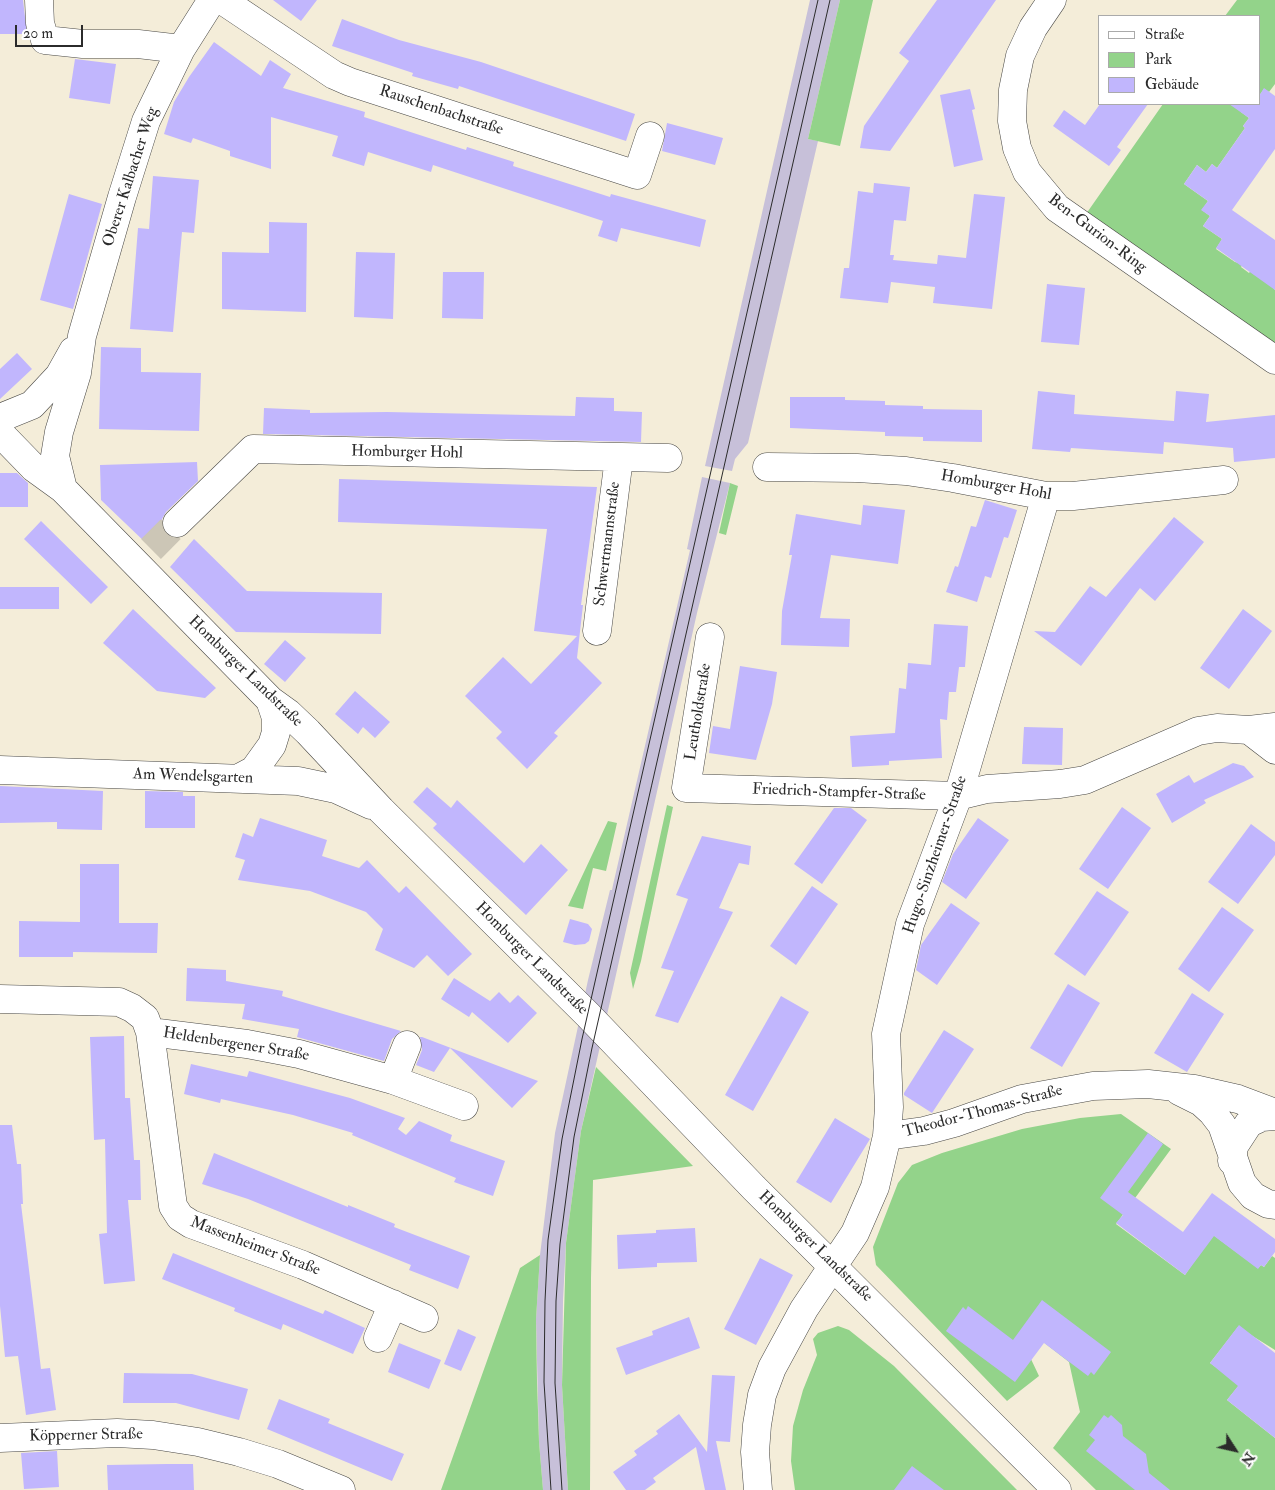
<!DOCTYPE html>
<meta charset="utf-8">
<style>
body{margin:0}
#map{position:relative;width:1275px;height:1490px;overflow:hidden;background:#f4edd9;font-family:"IM FELL Double Pica",serif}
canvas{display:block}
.legend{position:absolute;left:1098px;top:15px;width:162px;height:90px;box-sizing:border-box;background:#fff;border:1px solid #aaa;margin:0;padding:6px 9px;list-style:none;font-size:15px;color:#2b2b2b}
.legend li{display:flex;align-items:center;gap:10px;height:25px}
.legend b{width:25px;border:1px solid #aaa}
.north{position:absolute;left:1210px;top:1425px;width:50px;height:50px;-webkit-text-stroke:4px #fff;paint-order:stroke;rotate:125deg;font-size:14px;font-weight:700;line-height:20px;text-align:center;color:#2b2b2b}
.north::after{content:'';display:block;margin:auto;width:18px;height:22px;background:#2b2b2b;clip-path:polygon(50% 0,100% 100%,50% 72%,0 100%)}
.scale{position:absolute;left:15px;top:25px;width:68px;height:22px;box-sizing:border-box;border:2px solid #2b2b2b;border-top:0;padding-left:6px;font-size:15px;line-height:18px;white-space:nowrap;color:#2b2b2b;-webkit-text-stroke:4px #fff;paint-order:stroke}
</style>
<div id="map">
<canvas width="1275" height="1490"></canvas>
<ul class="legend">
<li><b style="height:6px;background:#fff"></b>Straße</li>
<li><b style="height:14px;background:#93d38a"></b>Park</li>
<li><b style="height:14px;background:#c1b6fd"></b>Gebäude</li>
</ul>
<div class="north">N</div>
<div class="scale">20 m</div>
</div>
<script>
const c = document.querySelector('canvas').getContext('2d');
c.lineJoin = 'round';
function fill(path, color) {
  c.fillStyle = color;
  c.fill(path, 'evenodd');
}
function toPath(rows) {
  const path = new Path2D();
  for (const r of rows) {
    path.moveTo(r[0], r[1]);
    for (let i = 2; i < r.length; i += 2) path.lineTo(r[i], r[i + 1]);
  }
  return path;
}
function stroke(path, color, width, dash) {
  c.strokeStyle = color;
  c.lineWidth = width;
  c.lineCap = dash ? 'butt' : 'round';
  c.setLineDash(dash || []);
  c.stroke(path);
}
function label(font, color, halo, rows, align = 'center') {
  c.font = font + ' "IM FELL Double Pica",serif';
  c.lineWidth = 4;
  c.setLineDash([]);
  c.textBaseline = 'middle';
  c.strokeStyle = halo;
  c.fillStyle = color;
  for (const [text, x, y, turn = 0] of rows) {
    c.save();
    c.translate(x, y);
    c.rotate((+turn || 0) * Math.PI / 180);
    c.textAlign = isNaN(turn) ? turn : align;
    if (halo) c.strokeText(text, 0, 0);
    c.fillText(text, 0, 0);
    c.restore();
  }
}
fill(toPath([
 [810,0,840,0,808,139,818,141,748,443,735,459,732,471,705,466],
 [702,477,730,483,697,613,581,1131,566,1243,563,1301,562,1385,568,1490,543,1490,539,1442,536,1319,540,1255,555,1133,588,980,610,890,612,890,613,885,690,550,687,549]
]), '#c7c0d9');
fill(toPath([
 [840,0,873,0,840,146,808,139],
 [1237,0,1275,0,1275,84,1269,92,1264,89,1259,96,1259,16,1225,16],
 [1163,104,1247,104,1241,112,1249,118,1243,126,1245,128,1217,168,1212,164,1206,172,1197,165,1184,184,1208,201,1202,210,1210,216,1203,226,1222,239,1216,249,1235,262,1243,264,1241,267,1249,273,1255,265,1275,290,1275,360,1079,224],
 [730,483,738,486,726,535,719,533],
 [667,805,673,807,641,961,633,989,630,973],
 [608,821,617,823,606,871,593,868,583,909,568,906],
 [596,1067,693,1166,593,1180,591,1278,590,1490,568,1490,562,1385,566,1243,581,1131],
 [1121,1114,1171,1149,1116,1224,1185,1275,1212,1234,1258,1268,1261,1265,1264,1267,1272,1256,1275,1258,1275,1350,1238,1327,1210,1363,1240,1384,1227,1400,1275,1438,1275,1490,1096,1490,1053,1448,1080,1412,1069,1362,1042,1341,1030,1357,1039,1376,1007,1401,876,1265,873,1247,898,1183,912,1165,942,1153,1022,1129,1080,1118],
 [540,1255,536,1319,537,1381,539,1442,543,1490,441,1490,520,1268],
 [838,1326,849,1330,894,1366,1017,1490,795,1490,791,1461,793,1426,803,1390,817,1355,813,1339,818,1333]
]), '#93d38a');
fill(toPath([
 [0,0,23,0,27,34,0,34],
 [273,0,317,0,301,21],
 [937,0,996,0,890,151,860,148,864,126,909,61,899,53],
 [342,19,399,40,481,62,635,114,626,141,459,86,458,89,412,76,413,73,332,46],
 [214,42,261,76,270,60,291,74,283,88,365,112,364,117,466,150,467,147,514,162,513,166,610,197,611,194,706,220,700,247,621,228,617,242,598,236,603,221,433,165,431,172,368,152,364,166,332,156,338,136,271,117,271,169,230,156,230,151,193,138,191,143,164,134,174,102,189,77],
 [75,59,116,64,110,104,69,98],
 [1264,88,1275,96,1275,149,1232,210,1275,240,1275,290,1216,248,1222,239,1203,226,1210,216,1201,210,1208,201,1184,184,1197,165,1206,172,1212,164,1217,168,1245,128,1243,126,1249,118,1229,104,1259,104,1259,96],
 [970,89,975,109,972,110,983,160,954,167,940,95],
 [1100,104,1148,104,1117,147,1121,150,1109,166,1053,126,1064,110,1085,125],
 [667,123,723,138,715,165,662,151],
 [153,176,199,180,194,233,182,232,173,332,130,329,138,228,149,229],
 [874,183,910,187,906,221,894,220,890,255,894,255,893,260,937,264,938,255,966,258,974,194,1005,197,992,309,933,303,935,287,891,282,888,303,840,298,844,268,849,268,858,191,873,193],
 [69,194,102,204,73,309,40,300],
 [269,222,307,223,306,312,222,309,222,252,269,253],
 [356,252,395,253,393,319,354,317],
 [443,272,484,272,483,319,442,318],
 [1047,284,1085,288,1079,345,1041,342],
 [101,347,141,348,141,372,201,373,199,431,99,429],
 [17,353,32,369,0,399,0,369],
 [1038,391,1075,395,1074,414,1174,421,1176,391,1209,394,1206,422,1275,415,1275,458,1234,462,1233,448,1164,442,1163,454,1071,448,1070,452,1032,449],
 [576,397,614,398,614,411,642,412,641,442,263,434,264,408,310,410,310,413,387,412,575,416],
 [790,397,845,397,845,400,885,401,885,405,923,406,923,409,982,410,982,442,923,441,923,437,885,436,885,432,790,428],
 [197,462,198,481,166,512,162,519,163,529,148,545,101,500,100,465],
 [0,473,17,473,28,483,28,507,0,507],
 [339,479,597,487,581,605,583,605,577,658,602,683,554,733,558,736,527,769,496,738,502,732,465,696,503,657,531,684,577,636,534,631,547,529,338,522],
 [985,500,1017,510,1008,538,1004,537,991,578,985,576,977,602,946,592,955,566,958,567,971,526,976,527],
 [863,505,905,510,898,564,831,555,820,618,850,619,849,647,781,645,782,611,792,555,789,555,796,514,861,525],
 [1174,517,1204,542,1155,601,1140,588,1081,666,1034,631,1055,632,1090,586,1106,597],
 [41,521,108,587,91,604,24,539],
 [194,539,247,591,382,593,381,634,236,632,170,567],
 [0,587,59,587,59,609,0,609],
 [133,609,216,688,205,698,157,691,103,643],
 [1243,609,1272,631,1229,689,1200,668],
 [934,624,968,626,965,667,959,667,956,692,949,692,947,720,940,719,942,758,889,761,889,765,852,767,850,736,895,733,899,688,906,689,908,663,931,665],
 [285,640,306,658,285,682,264,664],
 [740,666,777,672,772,704,756,760,709,753,713,726,730,729],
 [355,691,390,722,375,738,363,727,358,734,335,714],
 [1024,727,1063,728,1062,765,1022,764],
 [1233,763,1244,766,1254,777,1204,800,1206,803,1172,823,1156,794,1189,775,1194,783],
 [0,786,103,791,102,830,57,829,57,822,0,823],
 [427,787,451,808,457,800,524,863,541,844,568,870,526,915,433,828,437,824,413,802],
 [145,791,183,792,183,796,195,796,195,828,145,828],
 [1122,807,1151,828,1108,889,1079,869],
 [834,808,851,808,867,820,822,884,794,864],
 [260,818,327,840,322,856,359,868,367,860,399,893,406,886,472,954,448,976,427,955,414,968,375,950,383,929,366,912,310,891,238,880,245,860,235,857,243,833,253,837],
 [978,818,1009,840,966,899,942,882,953,854],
 [1251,824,1275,842,1275,855,1238,904,1208,882],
 [702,836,751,846,749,865,739,863,719,908,733,912,678,1023,655,1016,674,971,661,968,688,899,676,895],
 [80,864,119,864,119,923,158,923,157,953,73,952,73,957,19,957,19,921,80,922],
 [812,886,838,904,796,965,770,946],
 [1097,891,1129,912,1085,976,1054,954],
 [951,903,980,923,937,985,916,970,921,945],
 [1222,907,1254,930,1209,992,1178,969],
 [570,919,588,924,592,929,589,941,585,944,575,945,563,942],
 [187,968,226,970,226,981,283,991,282,996,401,1031,392,1039,384,1061,297,1037,299,1029,242,1019,245,1004,186,1001],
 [454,978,490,1001,499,992,510,1003,518,995,537,1013,508,1043,472,1012,469,1017,441,999],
 [1068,984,1100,1003,1062,1067,1030,1048],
 [1192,993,1224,1014,1187,1072,1154,1053],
 [781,996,809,1012,753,1111,725,1095],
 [944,1030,974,1049,932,1113,904,1095,904,1093],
 [124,1036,125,1098,130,1098,134,1160,140,1160,141,1200,128,1200,135,1281,104,1284,99,1234,107,1233,105,1139,94,1140,90,1037],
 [420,1037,422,1037,538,1081,512,1108,450,1048,434,1072,416,1065,422,1050],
 [191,1064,247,1077,249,1071,350,1098,405,1118,398,1129,406,1135,419,1121,452,1135,450,1141,505,1161,493,1196,454,1182,456,1178,352,1135,353,1133,293,1115,221,1099,220,1103,184,1094],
 [835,1118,870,1139,831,1203,796,1182],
 [0,1125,12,1125,17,1164,21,1164,23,1204,21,1204,41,1369,50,1368,56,1410,26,1415,18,1356,5,1357,0,1306],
 [1148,1133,1163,1144,1128,1192,1183,1232,1212,1193,1275,1239,1275,1252,1264,1267,1261,1265,1258,1269,1214,1236,1185,1275,1116,1223,1123,1215,1100,1198],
 [214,1153,348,1207,348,1205,395,1224,394,1227,470,1256,458,1289,409,1270,411,1265,248,1199,202,1184],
 [695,1228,697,1262,657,1263,657,1267,618,1269,617,1235,656,1233,656,1230],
 [173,1253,323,1314,325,1310,365,1328,353,1354,283,1324,281,1330,234,1311,235,1308,162,1279],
 [760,1258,793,1275,756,1345,724,1329],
 [1042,1300,1111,1352,1094,1375,1091,1372,1088,1376,1044,1343,1015,1382,946,1331,963,1307,966,1310,968,1306,1013,1340],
 [689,1317,700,1348,626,1375,616,1348,653,1335,652,1331],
 [1239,1325,1275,1353,1275,1438,1227,1400,1238,1386,1210,1363],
 [458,1329,476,1337,461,1371,444,1364],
 [399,1343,441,1360,429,1389,388,1372],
 [124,1373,192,1374,248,1389,239,1420,176,1403,123,1403],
 [712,1375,735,1376,730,1442,716,1441,726,1490,705,1490,696,1447,653,1478,656,1482,645,1490,626,1490,613,1472,637,1455,634,1451,658,1434,656,1431,679,1414,707,1452],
 [279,1399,330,1419,328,1423,404,1454,392,1481,267,1429],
 [1104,1415,1108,1418,1111,1415,1122,1425,1123,1436,1146,1454,1149,1473,1170,1490,1135,1490,1086,1451,1095,1440,1089,1435],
 [57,1451,59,1487,24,1489,21,1453],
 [167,1464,193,1464,194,1490,108,1490,107,1465],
 [912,1466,944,1490,894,1490]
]), '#c1b6fd');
stroke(toPath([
 [151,549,177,523]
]), '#ccc6b6', 28, [28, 14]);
const minor = toPath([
 [39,0,40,23,45,40,83,44,138,44,181,49],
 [222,0,334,75,350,82,637,175,650,136],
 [1052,0,1033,28,1020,56,1013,90,1012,121,1017,148,1027,172,1057,208,1275,360],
 [0,418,32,405,59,376,73,351],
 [0,433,34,468,63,489,270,700,288,713,308,732,381,810,588,1015,754,1188,1057,1490],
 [767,467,857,468,906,471,953,478,1046,496,1073,496,1224,480],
 [63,489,55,456,59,432,77,373,82,336,122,197,146,121,181,49,212,0],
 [177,523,253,449,668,458],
 [597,631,619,458],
 [710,637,686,788,958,796,987,789,1060,784,1085,780,1198,731,1217,728,1249,730,1275,727],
 [1249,730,1275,750],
 [0,770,298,781,336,789,371,805],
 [239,778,254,770,272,745,276,732,276,718,270,700],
 [0,999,119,1002,132,1008,145,1018,150,1032,247,1044,299,1054,393,1080,464,1106],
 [150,1032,173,1206,180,1217,191,1224,303,1265,424,1318],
 [393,1080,407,1045],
 [1179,1091,1201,1102,1212,1112,1222,1125,1242,1183,1253,1196,1268,1204,1275,1205],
 [887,1136,924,1131,954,1123,1022,1099,1093,1086,1148,1084,1194,1089,1238,1099,1275,1113],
 [1232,1161,1234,1146,1249,1123,1262,1117,1275,1116],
 [378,1338,393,1304],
 [0,1438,117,1433,153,1435,198,1442,239,1452,278,1464,341,1490],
 [758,1490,755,1452,757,1425,762,1395,772,1368,804,1309,855,1233,875,1187,887,1136,889,1107,886,1034,910,924,958,796,1046,496]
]);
stroke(minor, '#494845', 29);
stroke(minor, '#fff', 28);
stroke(toPath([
 [551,1490,544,1382,545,1301,548,1240,562,1139,582,1039,818,0],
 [562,1490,555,1383,556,1301,560,1244,574,1137,592,1048,830,0]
]), '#2b2b2b', 1);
label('16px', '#2b2b2b', '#fff', [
 ["Rauschenbachstraße",441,111,18],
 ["Oberer Kalbacher Weg",131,177,-72],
 ["Ben-Gurion-Ring",1097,234,37],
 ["Homburger Hohl",407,453,1],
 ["Homburger Hohl",996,486,10],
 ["Schwertmannstraße",608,544,-83],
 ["Homburger Landstraße",245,672,44],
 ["Leutholdstraße",699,712,-81],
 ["Am Wendelsgarten",193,777,2],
 ["Friedrich-Stampfer-Straße",839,793,2],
 ["Hugo-Sinzheimer-Straße",936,855,-71],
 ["Homburger Landstraße",531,959,45],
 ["Heldenbergener Straße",236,1045,9],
 ["Theodor-Thomas-Straße",983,1112,-15],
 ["Massenheimer Straße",255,1247,21],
 ["Homburger Landstraße",815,1247,44],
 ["Köpperner Straße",86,1436,-1]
]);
</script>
